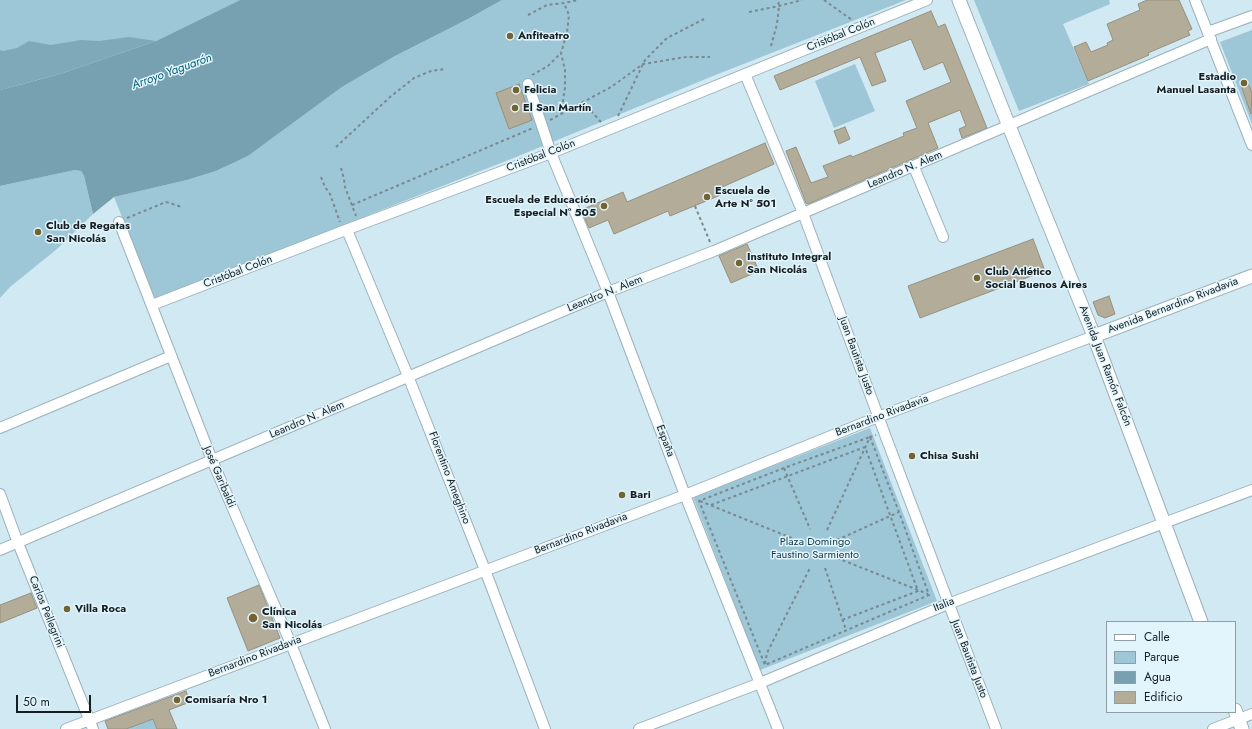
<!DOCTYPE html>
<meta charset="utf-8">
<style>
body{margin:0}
#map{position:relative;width:1252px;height:729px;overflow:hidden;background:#d1e9f2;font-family:Jost,sans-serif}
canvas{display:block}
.legend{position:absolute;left:1106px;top:621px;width:130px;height:92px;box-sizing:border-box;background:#e2f5fd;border:1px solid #909fa5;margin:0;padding:5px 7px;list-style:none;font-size:12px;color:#151e21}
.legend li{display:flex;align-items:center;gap:8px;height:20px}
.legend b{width:20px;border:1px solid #909fa5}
.scale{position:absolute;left:16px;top:695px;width:75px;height:18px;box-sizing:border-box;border:2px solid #151e21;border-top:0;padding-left:5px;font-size:12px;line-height:14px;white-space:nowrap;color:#151e21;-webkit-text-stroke:3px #e2f5fd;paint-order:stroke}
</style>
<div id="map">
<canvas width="1252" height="729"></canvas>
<ul class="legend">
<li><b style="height:5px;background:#fff"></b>Calle</li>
<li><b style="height:11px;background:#9dc6d6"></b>Parque</li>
<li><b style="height:11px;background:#77a1b0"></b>Agua</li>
<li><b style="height:11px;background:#b2ac98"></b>Edificio</li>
</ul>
<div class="scale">50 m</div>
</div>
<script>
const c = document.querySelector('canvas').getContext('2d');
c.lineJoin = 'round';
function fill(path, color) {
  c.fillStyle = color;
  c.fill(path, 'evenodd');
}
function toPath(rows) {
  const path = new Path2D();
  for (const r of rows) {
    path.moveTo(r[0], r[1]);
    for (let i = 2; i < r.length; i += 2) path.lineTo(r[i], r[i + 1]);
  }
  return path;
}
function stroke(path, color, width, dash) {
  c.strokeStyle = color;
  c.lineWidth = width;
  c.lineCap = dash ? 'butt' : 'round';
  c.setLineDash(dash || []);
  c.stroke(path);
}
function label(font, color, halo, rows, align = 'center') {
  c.font = font + ' Jost,sans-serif';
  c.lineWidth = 3;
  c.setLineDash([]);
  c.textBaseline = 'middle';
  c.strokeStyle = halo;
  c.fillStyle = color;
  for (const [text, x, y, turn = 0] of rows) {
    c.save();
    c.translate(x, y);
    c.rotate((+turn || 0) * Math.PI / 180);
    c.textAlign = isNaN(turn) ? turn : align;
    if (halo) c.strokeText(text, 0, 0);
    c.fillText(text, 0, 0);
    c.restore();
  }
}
fill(toPath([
 [0,0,240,0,156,41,0,90],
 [502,0,906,0,713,76,511,159,155,299,114,197,187,180,216,171,248,156,342,87,395,56,468,19],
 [974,0,1109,0,1110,4,1063,24,1089,84,1019,111],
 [1252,30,1252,124,1220,42],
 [855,64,875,111,834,128,815,81],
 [75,170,81,171,84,176,93,214,57,249,10,287,0,298,0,186],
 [870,428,937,601,760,670,693,497],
 [153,719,157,729,126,729]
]), '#9dc6d6');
fill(toPath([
 [129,37,156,41,60,74,0,90,0,50,3,51,17,48,29,41,51,45,81,40,99,41]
]), '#7fa9b9');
fill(toPath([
 [240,0,502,0,468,19,395,56,342,87,248,156,216,171,187,180,114,197,93,214,84,176,81,171,75,170,0,186,0,90,60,74,156,41]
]), '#77a1b0');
const building = toPath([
 [1147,0,1179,0,1192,29,1188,31,1190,35,1148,53,1149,55,1088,81,1074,47,1086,42,1091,52,1108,45,1107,43,1113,40,1107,24,1140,10,1138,4,1147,0],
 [931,11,938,27,945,24,987,128,962,138,959,129,966,126,960,110,928,123,938,148,808,204,806,203,786,151,796,147,811,183,828,177,823,166,851,155,852,157,867,151,904,136,903,133,917,128,906,101,951,82,943,62,924,70,911,39,875,53,886,81,872,86,860,57,780,90,774,76,931,11],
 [1247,81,1252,93,1251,114,1240,83,1247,81],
 [519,84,532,120,509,129,496,93,519,84],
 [845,127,850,139,839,144,834,131,845,127],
 [765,143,774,164,720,188,723,194,670,216,668,211,614,234,608,220,589,228,581,210,623,192,627,202,765,143],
 [1033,239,1045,271,920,318,908,286,1033,239],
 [747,244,759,271,731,283,719,256,747,244],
 [1109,296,1115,314,1105,318,1098,315,1093,302,1109,296],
 [259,585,280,638,248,651,227,598,259,585],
 [31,593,37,608,0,623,0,605,31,593],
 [186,691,190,702,169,710,177,729,157,729,153,719,126,729,108,729,105,721,186,691]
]);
fill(building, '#b2ac98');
stroke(building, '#96907d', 1);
const minor = toPath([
 [1195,0,1252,145],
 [1208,32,1252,16],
 [745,74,803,213,884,432,996,729],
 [528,84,551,153,608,292,685,495,778,729],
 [914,167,943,237],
 [119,222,212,460,291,644,325,729],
 [347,230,408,376,485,570,545,729],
 [152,305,343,231,551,153,927,0],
 [0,428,171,356],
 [0,494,18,543,93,729],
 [0,550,608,292,714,251,1211,39],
 [66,729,685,495,878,417,1094,336],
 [639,729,760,683,948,604,1252,490],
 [1213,729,1252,714]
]);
const major = toPath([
 [959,0,1009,126,1094,336,1201,622],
 [1094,336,1252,276],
 [1235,710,1242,729]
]);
stroke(minor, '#9ab1ba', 12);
stroke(major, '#9ab1ba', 15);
stroke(toPath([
 [824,0,852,20],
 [749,12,779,6,802,0],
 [528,15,547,5,564,3,578,0],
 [771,46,777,24,779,6,778,0],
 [532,75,548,66,561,53],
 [583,102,601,122],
 [561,114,565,88,565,70,561,53,567,33,569,15,564,3],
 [618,116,645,60,667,38,704,19],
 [550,120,611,87,643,64,686,57,710,57],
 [336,147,390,97,414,78,431,71,445,69],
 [341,168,344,179,345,187,356,216],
 [321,177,325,187,330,194,340,222],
 [352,205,533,128],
 [695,206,710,242],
 [127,218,166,202,182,207],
 [870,437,899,512,929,595,765,665,699,501,784,468,870,437],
 [784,468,810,529],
 [700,501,799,541],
 [711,505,865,447,918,591,842,620],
 [827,530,870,437,876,435],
 [837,540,899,512],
 [837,558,928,594],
 [825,568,846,630],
 [765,664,767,653,810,568]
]), '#788990', 2, [3, 3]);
stroke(minor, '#fff', 10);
stroke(major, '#fff', 13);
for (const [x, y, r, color] of [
 [510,36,4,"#726331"],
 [1244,83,4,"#726331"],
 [516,90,4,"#726331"],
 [515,108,4,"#726331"],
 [707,197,4,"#726331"],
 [604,206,4,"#726331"],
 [38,232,4,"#726331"],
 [739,263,4,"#726331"],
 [977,278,4,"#726331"],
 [912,456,4,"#726331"],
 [622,495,4,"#726331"],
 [67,609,4,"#726331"],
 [253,618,5,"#726331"],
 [177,700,4,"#726331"]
]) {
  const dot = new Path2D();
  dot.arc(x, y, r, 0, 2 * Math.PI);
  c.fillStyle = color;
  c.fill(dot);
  stroke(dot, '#e2f5fd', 1.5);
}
label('11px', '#151e21', '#e2f5fd', [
 ["Cristóbal Colón",841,35,-22],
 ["Cristóbal Colón",541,156,-21],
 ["Leandro N. Alem",905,170,-23],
 ["Cristóbal Colón",238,272,-21],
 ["Leandro N. Alem",605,294,-22],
 ["Avenida Bernardino Rivadavia",1173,306,-21],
 ["Juan Bautista Justo",856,356,70],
 ["Avenida Juan Ramón Falcón",1105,366,69],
 ["Bernardino Rivadavia",882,416,-21],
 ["Leandro N. Alem",307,420,-23],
 ["España",665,441,69],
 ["José Garibaldi",219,477,67],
 ["Florentino Ameghino",449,478,69],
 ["Bernardino Rivadavia",581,534,-21],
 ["Italia",944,605,-22],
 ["Carlos Pellegrini",46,612,68],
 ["Bernardino Rivadavia",255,657,-21],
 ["Juan Bautista Justo",969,659,69]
]);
label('bold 11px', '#151e21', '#e2f5fd', [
 ["Anfiteatro",518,36],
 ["Estadio",1236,77,"right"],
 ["Manuel Lasanta",1236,90,"right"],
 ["Felicia",524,90],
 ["El San Martín",523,108],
 ["Escuela de",715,191],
 ["Arte N° 501",715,204],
 ["Escuela de Educación",596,200,"right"],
 ["Especial N° 505",596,213,"right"],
 ["Club de Regatas",46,226],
 ["San Nicolás",46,239],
 ["Instituto Integral",747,257],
 ["San Nicolás",747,270],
 ["Club Atlético",985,272],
 ["Social Buenos Aires",985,285],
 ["Chisa Sushi",920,456],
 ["Bari",630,495],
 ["Villa Roca",75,609],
 ["Clínica",262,612],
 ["San Nicolás",262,625],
 ["Comisaría Nro 1",185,700]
], 'left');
label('11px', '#103744', '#e2f5fd', [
 ["Plaza Domingo",815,542],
 ["Faustino Sarmiento",815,555]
]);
label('italic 12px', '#085e75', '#e2f5fd', [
 ["Arroyo Yaguarón",172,72,-20]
]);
</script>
